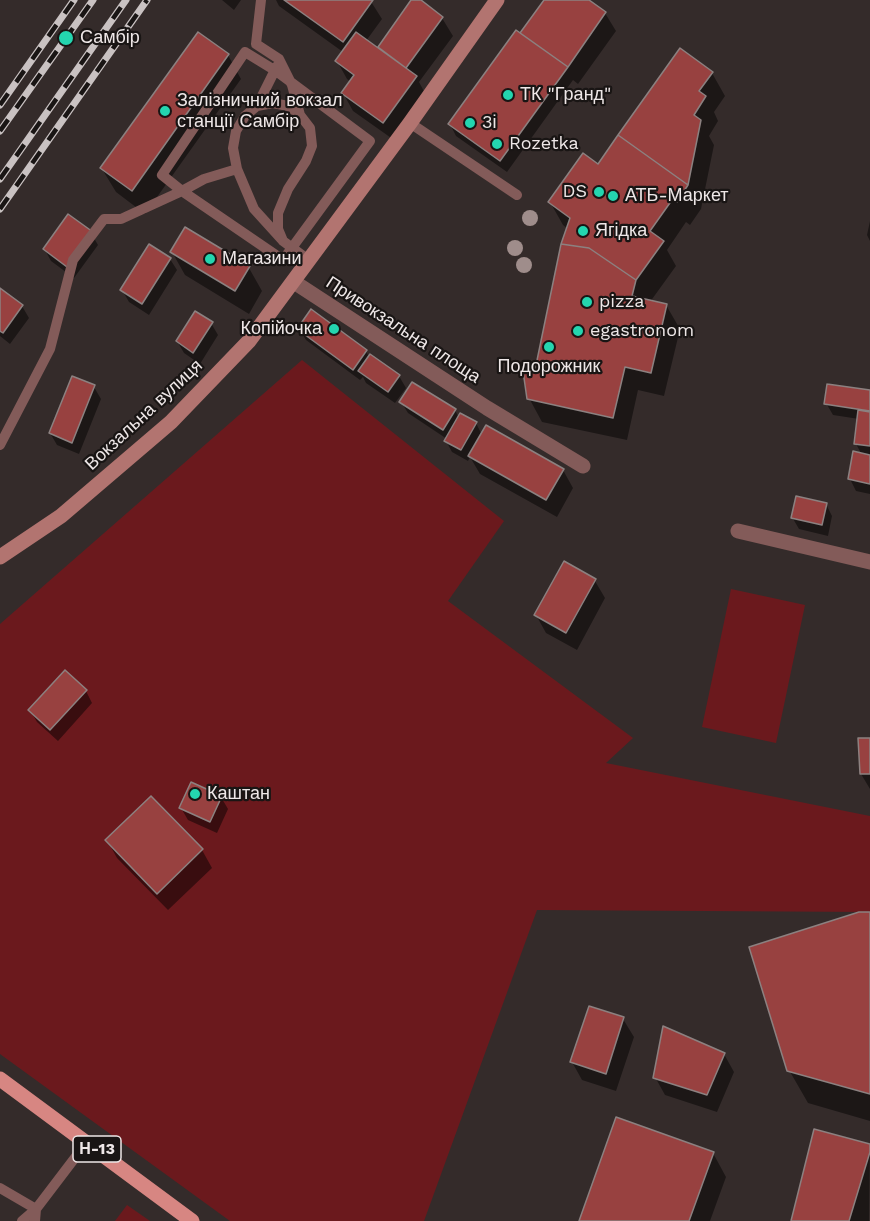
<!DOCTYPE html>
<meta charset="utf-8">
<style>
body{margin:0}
canvas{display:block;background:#342b2a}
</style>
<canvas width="870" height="1221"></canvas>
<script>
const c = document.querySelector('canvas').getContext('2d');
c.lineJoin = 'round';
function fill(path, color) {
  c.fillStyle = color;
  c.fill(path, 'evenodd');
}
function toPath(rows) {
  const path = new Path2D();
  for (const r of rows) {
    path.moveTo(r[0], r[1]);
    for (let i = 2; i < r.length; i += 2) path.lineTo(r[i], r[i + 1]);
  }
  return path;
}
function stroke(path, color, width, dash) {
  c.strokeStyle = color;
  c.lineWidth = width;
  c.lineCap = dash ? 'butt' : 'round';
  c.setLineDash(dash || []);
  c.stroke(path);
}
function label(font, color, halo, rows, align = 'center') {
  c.font = font + ' "Work Sans",sans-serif';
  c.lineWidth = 4.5;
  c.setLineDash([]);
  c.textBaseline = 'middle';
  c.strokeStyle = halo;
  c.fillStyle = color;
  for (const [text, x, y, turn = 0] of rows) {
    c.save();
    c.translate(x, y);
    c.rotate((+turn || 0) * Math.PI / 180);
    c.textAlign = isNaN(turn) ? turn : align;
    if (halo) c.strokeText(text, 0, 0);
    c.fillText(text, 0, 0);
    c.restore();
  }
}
fill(toPath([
 [302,360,504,521,448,601,633,738,606,763,870,816,870,912,537,910,424,1221,230,1221,0,1054,0,624],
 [731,589,805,605,776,743,702,727],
 [127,1205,150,1221,115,1221]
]), '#6b191d');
fill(toPath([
 [222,0,241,0,234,10],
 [276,0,370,0,382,19,366,41,378,50,413,0,418,0,442,18,453,36,419,82,426,95,394,140,353,111,343,93,351,82,347,79,337,61,343,52,279,6],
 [546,0,587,0,605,13,616,31,578,84,573,80,507,172,456,136,450,124],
 [228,55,241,79,145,214,116,192,102,169],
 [712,73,725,96,714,112,718,121,709,136,714,145,701,209,690,225,686,222,667,250,676,266,650,302,666,305,680,329,664,396,638,390,627,440,542,422,529,398,568,229,563,225,550,202,598,166],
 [870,221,870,241,867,235],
 [91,233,98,245,74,278,51,261,45,250],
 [172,252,249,268,262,291,249,314,185,275],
 [170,259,177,270,149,315,129,302,122,290],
 [0,290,22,306,29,318,10,344,0,336],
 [211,323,218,335,200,364,184,353,177,341],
 [299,329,366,351,369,357,399,376,406,388,395,403,366,383,363,377,360,380,306,340],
 [72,378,94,387,101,399,79,454,57,445,50,433],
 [870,392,870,494,856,491,850,479,862,455,856,444,859,419,833,415,826,403],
 [401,402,455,410,459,418,476,423,482,435,563,470,573,488,557,517,480,474,470,457,468,461,452,452,446,441,447,439,408,413],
 [826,504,832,516,828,536,799,529,792,517],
 [595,581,605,598,577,650,546,633,536,615],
 [86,691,92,703,58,741,37,722,30,710],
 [870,739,870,789,861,774],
 [221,797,228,809,217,833,188,820,181,808],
 [107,840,202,850,212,868,168,910,117,858],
 [870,914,870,1121,808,1103,789,1070],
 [623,1019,634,1037,616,1091,582,1080,572,1062],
 [724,1054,734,1072,717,1112,665,1095,655,1077],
 [870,1145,869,1221,793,1221],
 [713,1153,726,1177,710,1221,580,1221]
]), '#0007');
const building = toPath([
 [284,0,373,0,343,42,284,0],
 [411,0,421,0,443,17,406,68,378,47,411,0],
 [544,0,589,0,606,12,568,67,520,33,544,0],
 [516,30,568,67,500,161,448,124,516,30],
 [198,32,229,54,132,191,100,168,198,32],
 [356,32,417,76,383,123,341,93,354,75,335,61,356,32],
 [680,48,713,72,699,91,706,96,694,115,701,120,688,185,618,135,680,48],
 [618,135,688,185,677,202,672,200,650,231,664,241,636,280,589,248,561,244,570,218,548,202,583,153,598,164,618,135],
 [68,214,93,232,67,267,43,249,68,214],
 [185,227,250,266,235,291,170,252,185,227],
 [149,244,171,258,142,304,120,290,149,244],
 [561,244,589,248,636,280,632,296,667,304,651,373,625,367,613,418,527,399,523,371,535,370,561,244],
 [0,288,23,305,3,333,0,331,0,288],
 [311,309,367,350,353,370,297,329,311,309],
 [195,311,213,322,193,353,176,341,195,311],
 [370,354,400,375,388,392,358,371,370,354],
 [72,376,95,385,72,443,49,433,72,376],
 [412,382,456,409,443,430,399,402,412,382],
 [827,384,870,390,870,411,824,404,827,384],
 [858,410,870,412,870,446,854,444,858,410],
 [460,413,477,422,461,450,444,441,460,413],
 [486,425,564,469,546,500,468,456,486,425],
 [853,451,870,455,870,484,848,479,853,451],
 [796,496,827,503,822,525,791,518,796,496],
 [564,561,596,579,566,633,534,615,564,561],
 [65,670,87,690,50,730,28,710,65,670],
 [858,738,870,738,870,774,860,774,858,738],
 [191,782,222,796,210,822,179,808,191,782],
 [151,796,203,849,157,894,105,840,151,796],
 [859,912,870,912,870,1094,787,1071,749,947,859,912],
 [589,1006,624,1017,606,1074,570,1062,589,1006],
 [663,1026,725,1053,707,1095,653,1078,663,1026],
 [616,1117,714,1152,689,1221,579,1221,616,1117],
 [814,1129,870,1144,870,1152,849,1221,791,1221,814,1129]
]);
fill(building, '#984140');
stroke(building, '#8c8180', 1.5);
stroke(toPath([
 [261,0,256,44,279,59,292,85,300,115],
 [245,52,276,71,370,141,283,260,182,191,162,175,245,52],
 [257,106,277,66],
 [410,123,517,195],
 [283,241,254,209,237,169,233,148,236,131,245,116,257,106,273,103,288,106,300,115,310,128,312,146,306,161,288,189,278,213,278,229,283,241,310,261],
 [0,445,50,349,73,260,104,219,121,219,182,191,204,179,237,169],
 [0,1188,36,1209,35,1221],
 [22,1221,36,1209,87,1142]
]), '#835b59', 10);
stroke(toPath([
 [294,282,487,408,583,466],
 [738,531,870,562]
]), '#835b59', 15);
stroke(toPath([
 [0,557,61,516,171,422,249,341,410,123,497,0]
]), '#b27470', 15);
stroke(toPath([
 [0,1079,192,1221]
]), '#d78682', 15);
const rail = toPath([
 [0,105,74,0],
 [0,131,93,0],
 [0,179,126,0],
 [0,209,147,0]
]);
stroke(rail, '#c9c2c2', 7);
stroke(rail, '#191514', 4.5, [14]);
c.fillStyle = '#9f8d8b';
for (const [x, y] of [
 [530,218],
 [515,248],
 [524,265]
]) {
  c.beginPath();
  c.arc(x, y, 8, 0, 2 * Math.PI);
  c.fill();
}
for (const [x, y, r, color] of [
 [66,38,8,"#24d5af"],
 [508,95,6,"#24d5af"],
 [165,111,6,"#24d5af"],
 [470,123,6,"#24d5af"],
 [497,144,6,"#24d5af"],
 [599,192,6,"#24d5af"],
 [613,196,6,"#24d5af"],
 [583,231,6,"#24d5af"],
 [210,259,6,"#24d5af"],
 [587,302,6,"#24d5af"],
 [334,329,6,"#24d5af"],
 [578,331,6,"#24d5af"],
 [549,347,6,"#24d5af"],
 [195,794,6,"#24d5af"]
]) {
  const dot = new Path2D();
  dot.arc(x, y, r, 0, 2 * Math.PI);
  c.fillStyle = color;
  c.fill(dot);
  stroke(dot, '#191514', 2);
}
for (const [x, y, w] of [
 [97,1149,48]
]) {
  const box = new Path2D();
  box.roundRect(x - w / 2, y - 13, w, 26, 4.5);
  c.fillStyle = '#191514';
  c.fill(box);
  stroke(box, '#eee7e7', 1.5);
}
label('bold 16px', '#eee7e7', null, [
 ["Н-13",97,1149]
]);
label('18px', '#eee7e7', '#191514', [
 ["Самбір",80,38],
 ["ТК \"Гранд\"",520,95],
 ["Залізничний вокзал",177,101],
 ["станції Самбір",177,122],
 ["3і",482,123],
 ["Rozetka",509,144],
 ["DS",587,192,"right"],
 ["АТБ-Маркет",625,196],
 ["Ягідка",595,231],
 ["Магазини",222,259],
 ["pizza",599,302],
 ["Копійочка",322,329,"right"],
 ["egastronom",590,331],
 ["Подорожник",549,367,"center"],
 ["Каштан",207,794]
], 'left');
label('18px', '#eee7e7', '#191514', [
 ["Привокзальна площа",403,330,33],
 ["Вокзальна вулиця",144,415,-43]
]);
</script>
